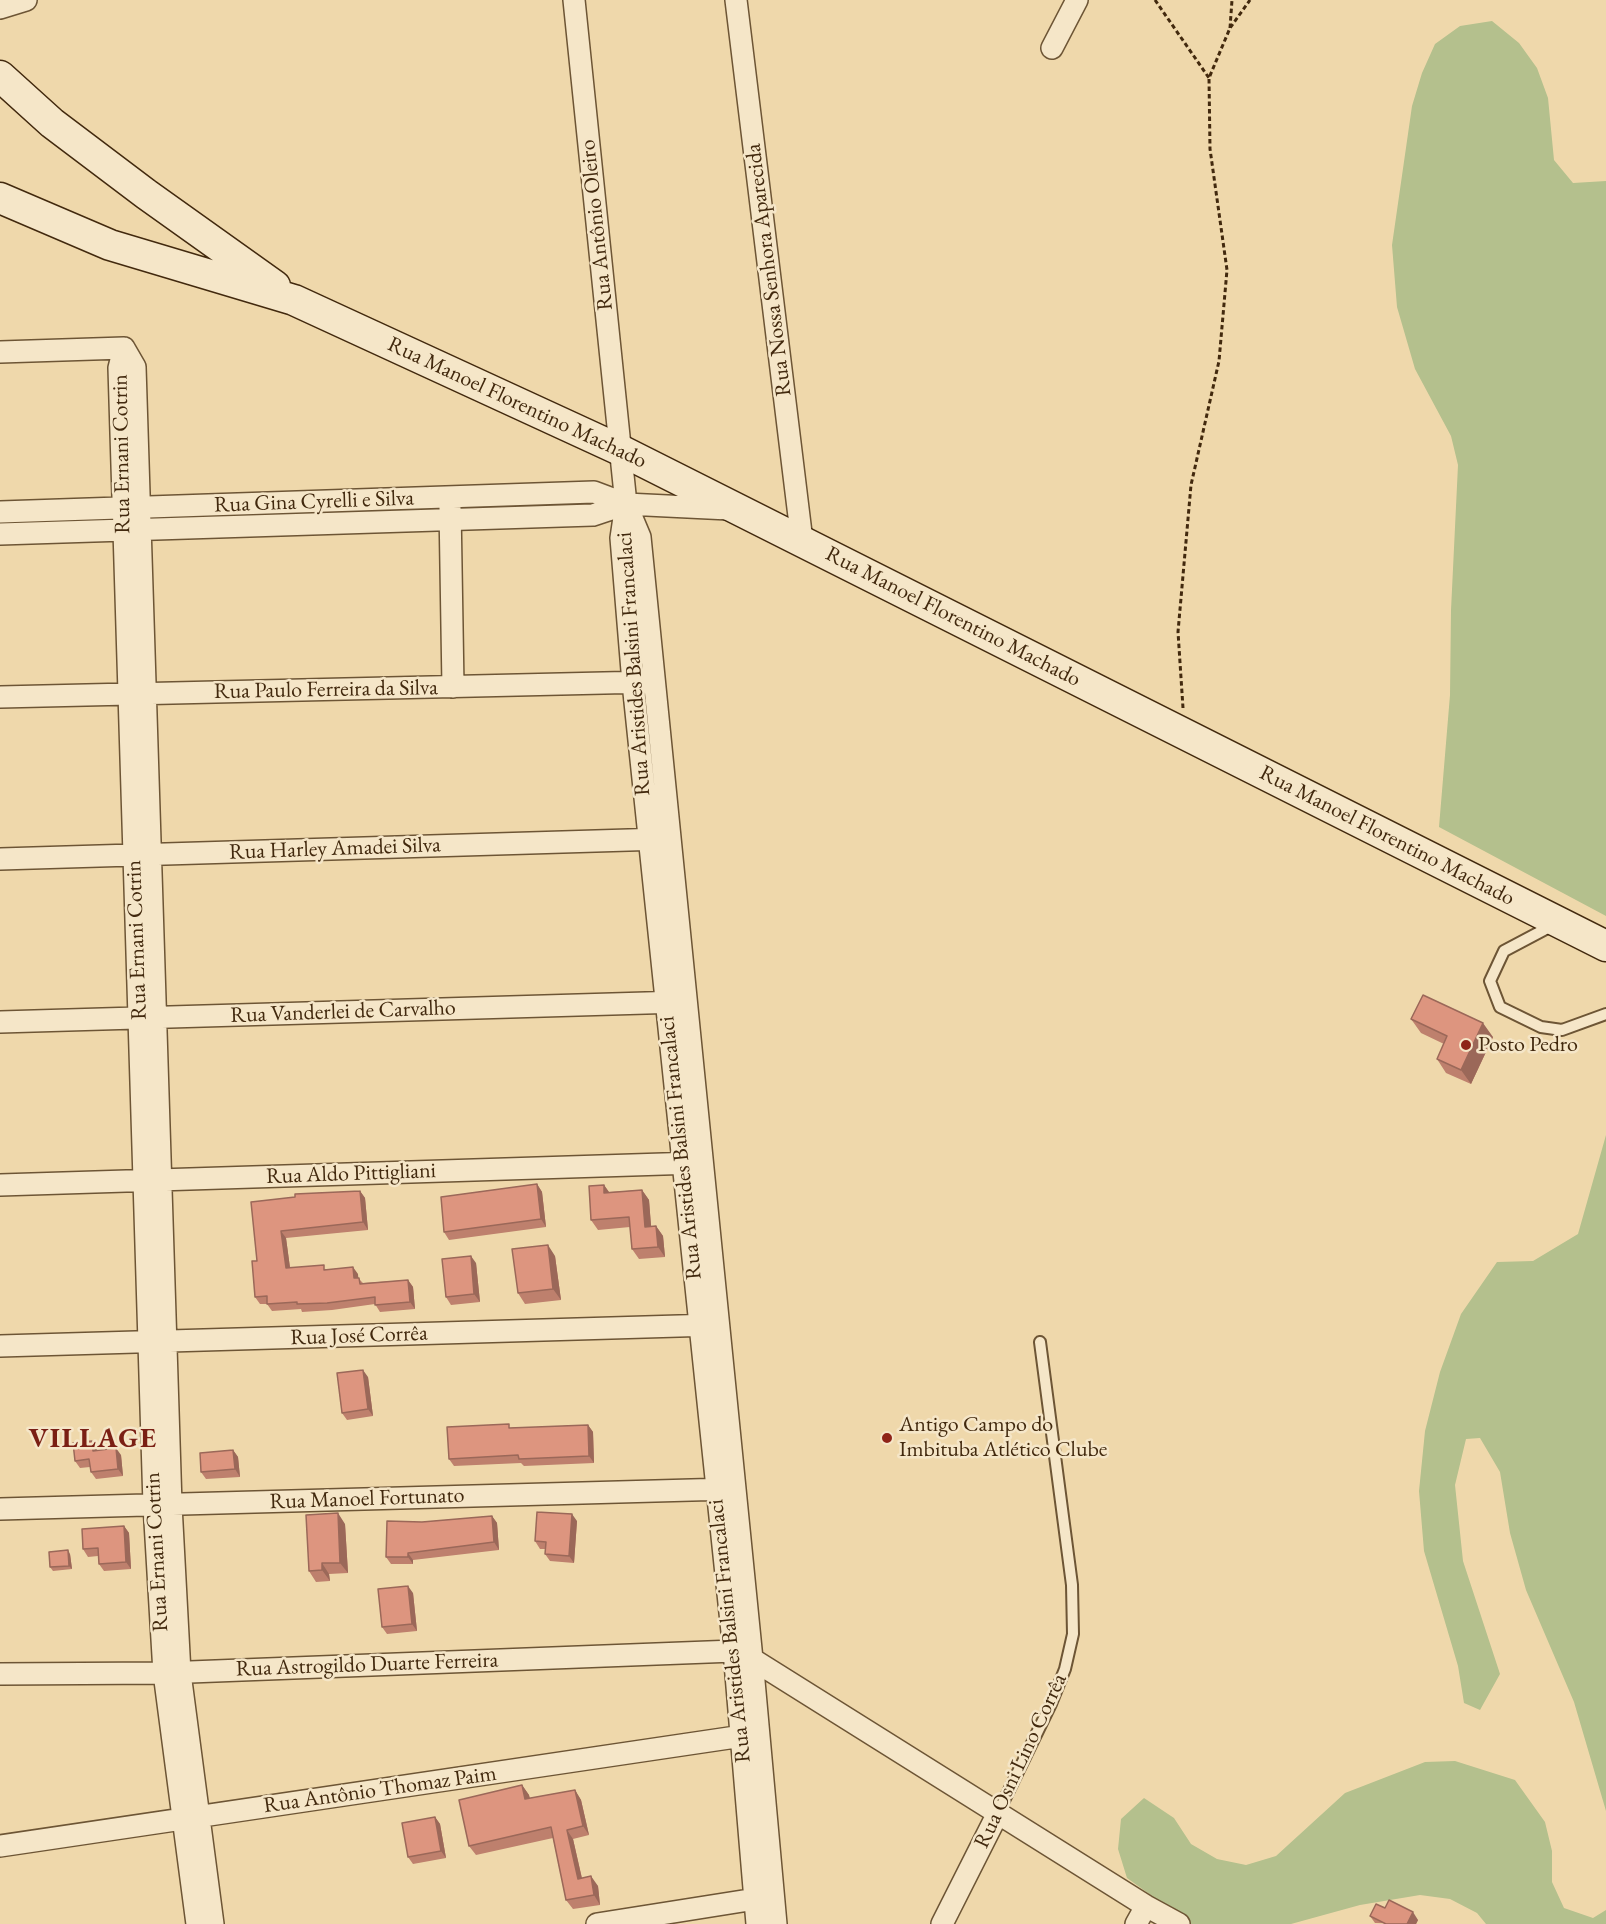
<!DOCTYPE html>
<meta charset="utf-8">
<style>
body{margin:0}
canvas{display:block;background:#efd8ab}
</style>
<canvas width="1606" height="1924"></canvas>
<script>
const c = document.querySelector('canvas').getContext('2d');
c.lineJoin = 'round';
function fill(path, color) {
  c.fillStyle = color;
  c.fill(path, 'evenodd');
}
function toPath(rows) {
  const path = new Path2D();
  for (const r of rows) {
    path.moveTo(r[0], r[1]);
    for (let i = 2; i < r.length; i += 2) path.lineTo(r[i], r[i + 1]);
  }
  return path;
}
function stroke(path, color, width, dash) {
  c.strokeStyle = color;
  c.lineWidth = width;
  c.lineCap = dash ? 'butt' : 'round';
  c.setLineDash(dash || []);
  c.stroke(path);
}
function label(font, color, halo, rows, align = 'center') {
  c.font = font + ' "EB Garamond",serif';
  c.lineWidth = 5;
  c.setLineDash([]);
  c.textBaseline = 'middle';
  c.strokeStyle = halo;
  c.fillStyle = color;
  for (const [text, x, y, turn = 0] of rows) {
    c.save();
    c.translate(x, y);
    c.rotate((+turn || 0) * Math.PI / 180);
    c.textAlign = isNaN(turn) ? turn : align;
    if (halo) c.strokeText(text, 0, 0);
    c.fillText(text, 0, 0);
    c.restore();
  }
}
fill(toPath([
 [1492,21,1519,43,1537,68,1548,98,1554,160,1573,183,1606,181,1606,916,1439,827,1450,695,1451,610,1458,465,1451,436,1415,369,1397,307,1392,245,1412,106,1422,73,1435,44,1460,26],
 [1606,1135,1606,1811,1574,1702,1526,1590,1510,1533,1500,1472,1480,1438,1466,1439,1455,1485,1463,1561,1500,1674,1480,1710,1464,1703,1458,1666,1424,1551,1419,1491,1425,1431,1440,1372,1461,1314,1497,1262,1533,1261,1578,1234],
 [1455,1761,1515,1780,1545,1822,1552,1851,1552,1882,1564,1908,1593,1918,1606,1910,1606,1924,1486,1924,1477,1913,1450,1899,1420,1895,1360,1905,1291,1924,1191,1924,1127,1878,1118,1849,1121,1819,1144,1798,1174,1818,1191,1844,1217,1859,1246,1865,1276,1856,1345,1793,1425,1762]
]), '#b4c08d');
const service = toPath([
 [1555,924,1504,951,1490,981,1500,1007,1541,1027,1562,1030,1606,1014],
 [998,1813,1051,1704,1065,1669,1073,1634,1072,1585,1040,1342]
]);
const minor = toPath([
 [574,0,626,504,621,538,633,683,734,1651,757,1924],
 [736,0,802,541],
 [0,8,26,0],
 [1052,48,1077,0],
 [124,348,135,367,171,1505,180,1673,213,1924],
 [124,348,119,368,154,1505,164,1673,197,1924],
 [0,352,124,348],
 [627,506,640,537,752,1659,776,1924],
 [450,507,453,687],
 [0,512,594,492,626,504],
 [0,534,593,515,626,504,729,509],
 [0,697,647,682],
 [0,859,662,839],
 [0,1022,680,1002],
 [0,1185,695,1163],
 [0,1346,713,1325],
 [0,1509,728,1489],
 [0,1674,164,1673,734,1651,752,1659,1146,1906,1179,1924],
 [0,1846,756,1734],
 [597,1924,768,1897],
 [942,1924,998,1813],
 [1136,1924,1146,1906]
]);
const secondary = toPath([
 [0,76,52,123,146,194,275,286],
 [0,198,110,245,294,300,620,450,1606,946]
]);
stroke(service, '#6d5535', 14);
stroke(minor, '#6d5535', 24);
stroke(secondary, '#42290e', 33);
stroke(toPath([
 [1155,0,1209,78],
 [1230,28,1232,0],
 [1183,708,1178,632,1191,485,1219,361,1227,270,1210,149,1209,78,1230,28,1250,0]
]), '#42290e', 3, [4.5, 3]);
stroke(service, '#f5e6c8', 10);
stroke(minor, '#f5e6c8', 21);
stroke(secondary, '#f5e6c8', 30);
fill(toPath([
 [1411,1019,1493,1037,1471,1084,1446,1073,1437,1059,1444,1044,1421,1033],
 [537,1184,542,1192,546,1227,449,1240,444,1232],
 [604,1185,609,1192,642,1190,649,1200,651,1227,656,1226,663,1236,665,1257,639,1259,632,1249,630,1227,598,1230,591,1220],
 [360,1191,365,1198,368,1230,286,1238,290,1268,327,1269,358,1274,358,1278,363,1283,408,1280,413,1287,415,1309,380,1312,375,1304,332,1310,302,1312,301,1309,272,1311,267,1304,260,1304,255,1297,257,1261,251,1202],
 [555,1256,561,1300,525,1304,518,1293],
 [476,1263,480,1302,451,1305,446,1297],
 [368,1377,373,1416,347,1420,342,1413],
 [588,1425,593,1432,594,1463,524,1466,521,1463,454,1466,449,1459,512,1428],
 [92,1441,97,1448,97,1450,121,1455,123,1476,96,1479,91,1472,90,1467,80,1468,75,1461],
 [233,1450,238,1457,240,1477,206,1479,201,1472],
 [492,1516,497,1523,499,1550,413,1560,413,1564,391,1564,386,1557,422,1522],
 [577,1521,574,1563,550,1561,545,1554,545,1549,540,1549,535,1541],
 [345,1524,348,1573,329,1574,330,1581,316,1582,309,1571],
 [124,1526,129,1533,131,1569,104,1571,99,1564,98,1556,88,1557,83,1549],
 [70,1554,72,1569,53,1571,50,1567],
 [413,1593,417,1631,387,1634,382,1627],
 [522,1785,529,1795,530,1799,575,1790,581,1800,589,1835,573,1839,582,1878,598,1886,600,1905,573,1909,566,1900,553,1838,476,1855,469,1846],
 [435,1817,440,1824,446,1858,413,1864,408,1857],
 [1385,1908,1418,1920,1416,1924,1375,1923,1370,1916]
]), '#be806d');
fill(toPath([
 [1483,1023,1493,1037,1471,1084,1461,1070],
 [537,1184,542,1192,546,1227,541,1219],
 [604,1185,611,1195,604,1193],
 [642,1190,649,1200,652,1237,645,1227],
 [360,1191,365,1198,368,1230,363,1222],
 [656,1226,663,1236,665,1257,658,1247],
 [281,1231,286,1238,291,1275,286,1268],
 [548,1245,555,1256,561,1300,553,1289],
 [471,1256,476,1263,480,1302,474,1294],
 [353,1267,358,1274,359,1286,354,1278],
 [408,1280,413,1287,415,1309,410,1302],
 [363,1370,368,1377,373,1416,368,1409],
 [588,1425,593,1432,594,1463,589,1456],
 [92,1441,97,1448,98,1458,93,1451],
 [116,1448,121,1455,123,1476,118,1469],
 [233,1450,238,1457,240,1477,235,1469],
 [338,1513,345,1524,348,1573,340,1563],
 [572,1514,577,1521,574,1563,569,1556],
 [492,1516,497,1523,499,1550,494,1542],
 [124,1526,129,1533,131,1569,126,1562],
 [68,1550,70,1554,72,1569,69,1566],
 [408,1553,413,1560,413,1564,408,1557],
 [322,1563,329,1574,330,1581,322,1570],
 [408,1586,413,1593,417,1631,412,1624],
 [522,1785,529,1795,532,1809,525,1799],
 [575,1790,581,1800,589,1835,583,1826],
 [435,1817,440,1824,446,1858,441,1851],
 [567,1830,573,1839,584,1888,578,1879],
 [591,1876,598,1886,600,1905,594,1895],
 [1413,1912,1418,1920,1416,1924,1407,1924]
]), '#9b6859');
const building = toPath([
 [1423,995,1483,1023,1461,1070,1437,1059,1447,1036,1411,1019,1423,995],
 [537,1184,541,1219,444,1232,441,1197,537,1184],
 [604,1185,604,1193,642,1190,645,1227,656,1226,658,1247,632,1249,629,1217,591,1220,589,1186,604,1185],
 [360,1191,363,1222,281,1231,286,1268,324,1265,324,1270,353,1267,354,1278,359,1278,360,1284,408,1280,410,1302,375,1305,375,1297,327,1303,297,1304,297,1302,267,1304,267,1296,255,1297,252,1261,257,1261,251,1202,295,1197,295,1194,360,1191],
 [548,1245,553,1289,518,1293,512,1249,548,1245],
 [471,1256,474,1294,446,1297,442,1259,471,1256],
 [363,1370,368,1409,342,1413,337,1373,363,1370],
 [509,1424,509,1428,588,1425,589,1456,519,1459,518,1455,449,1459,447,1427,509,1424],
 [92,1441,93,1451,116,1448,118,1469,91,1472,89,1459,75,1461,73,1443,92,1441],
 [233,1450,235,1469,201,1472,200,1453,233,1450],
 [537,1512,572,1514,569,1556,545,1554,546,1542,535,1541,537,1512],
 [338,1513,340,1563,322,1563,322,1570,309,1571,306,1515,338,1513],
 [492,1516,494,1542,408,1553,408,1557,386,1557,387,1521,422,1522,492,1516],
 [124,1526,126,1562,99,1564,98,1548,83,1549,82,1529,124,1526],
 [68,1550,69,1566,50,1567,49,1552,68,1550],
 [408,1586,412,1624,382,1627,378,1589,408,1586],
 [522,1785,525,1799,575,1790,583,1826,567,1830,578,1879,591,1876,594,1895,566,1900,551,1827,469,1846,459,1800,522,1785],
 [435,1817,441,1851,408,1857,402,1823,435,1817],
 [1389,1900,1413,1912,1407,1924,1386,1924,1370,1916,1376,1904,1385,1908,1389,1900]
]);
fill(building, '#dd957f');
stroke(building, '#9b6859', 1.5);
for (const [x, y, r, color] of [
 [1466,1045,6,"#8f2418"],
 [887,1438,6,"#8f2418"]
]) {
  const dot = new Path2D();
  dot.arc(x, y, r, 0, 2 * Math.PI);
  c.fillStyle = color;
  c.fill(dot);
  stroke(dot, '#f5e6c8', 2);
}
label('22px', '#42290e', '#f5e6c8', [
 ["Rua Antônio Oleiro",597,225,-96],
 ["Rua Nossa Senhora Aparecida",769,270,-97],
 ["Rua Manoel Florentino Machado",517,403,25],
 ["Rua Ernani Cotrin",122,454,-91],
 ["Rua Gina Cyrelli e Silva",314,502,-2],
 ["Rua Manoel Florentino Machado",953,617,27],
 ["Rua Aristides Balsini Francalaci",634,664,-94],
 ["Rua Paulo Ferreira da Silva",326,690,-1],
 ["Rua Manoel Florentino Machado",1387,836,27],
 ["Rua Harley Amadei Silva",335,849,-2],
 ["Rua Ernani Cotrin",137,940,-92],
 ["Rua Vanderlei de Carvalho",343,1012,-2],
 ["Rua Aristides Balsini Francalaci",681,1148,-96],
 ["Rua Aldo Pittigliani",351,1174,-2],
 ["Rua José Corrêa",359,1336,-2],
 ["Rua Manoel Fortunato",367,1499,-2],
 ["Rua Ernani Cotrin",157,1552,-93],
 ["Rua Aristides Balsini Francalaci",730,1631,-96],
 ["Rua Astrogildo Duarte Ferreira",367,1665,-2],
 ["Rua Osni Lino Corrêa",1021,1761,-65],
 ["Rua Antônio Thomaz Paim",380,1790,-8]
]);
label('22px', '#42290e', '#f5e6c8', [
 ["Posto Pedro",1478,1045],
 ["Antigo Campo do",899,1425],
 ["Imbituba Atlético Clube",899,1450]
], 'left');
c.letterSpacing = '1.5px';
label('bold 28px', '#7a1f14', '#f5e6c8', [
 ["VILLAGE",93,1439]
]);
c.letterSpacing = '0px';
</script>
